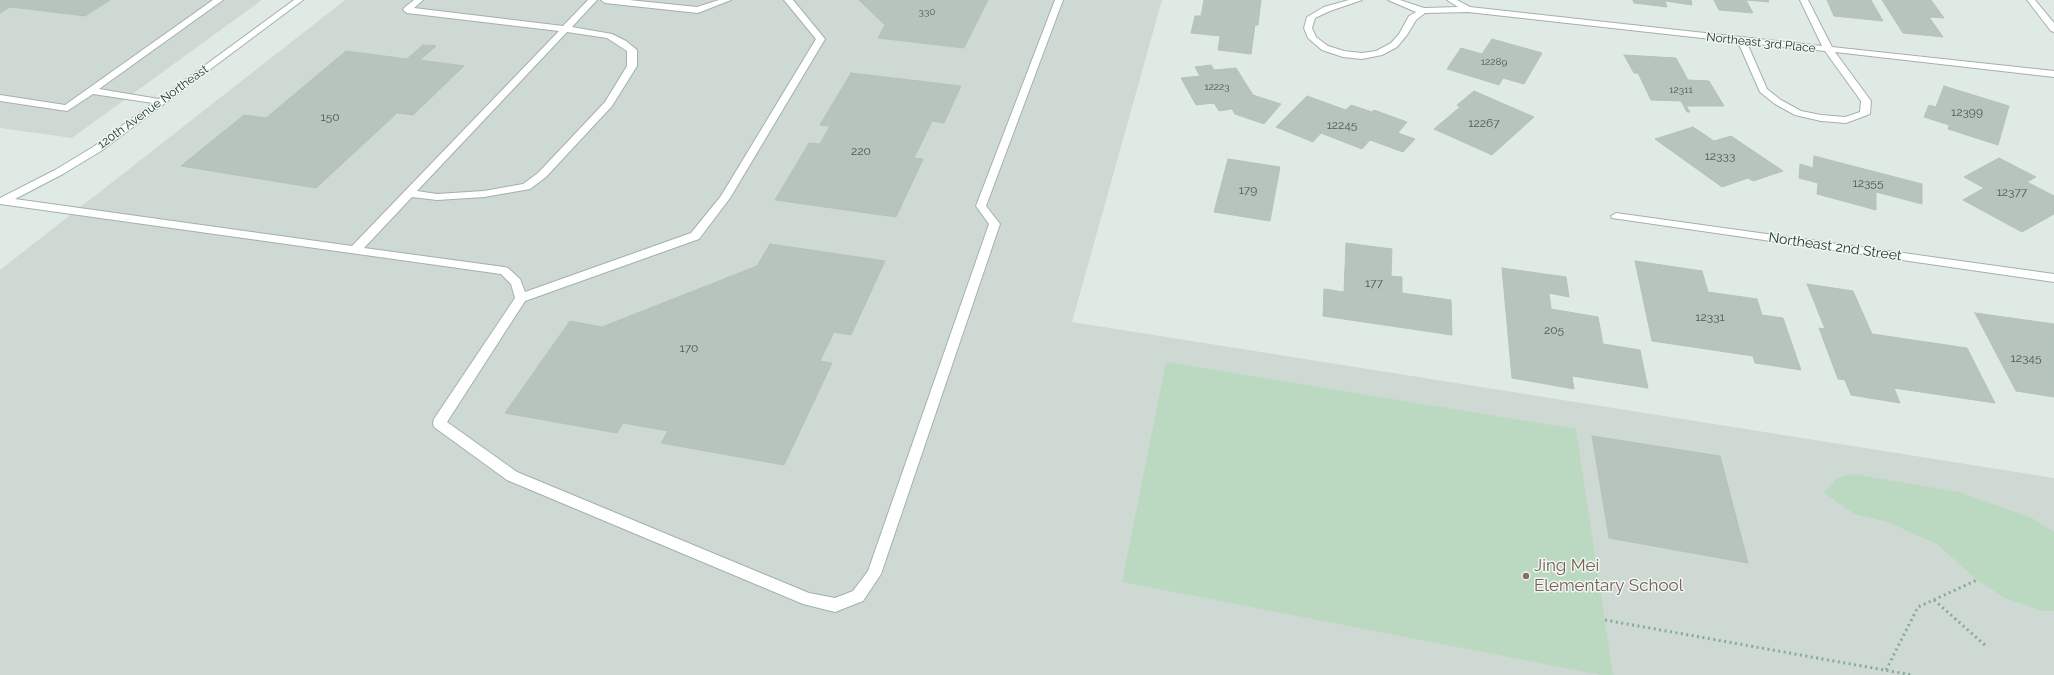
<!DOCTYPE html>
<style>
body{margin:0}
canvas{display:block;background:#e0eae5}
</style>
<canvas width="2054" height="675"></canvas>
<script>
const c = document.querySelector('canvas').getContext('2d');
c.lineJoin = 'round';
function fill(path, color) {
  c.fillStyle = color;
  c.fill(path, 'evenodd');
}
function toPath(rows) {
  const path = new Path2D();
  for (const r of rows) {
    path.moveTo(r[0], r[1]);
    for (let i = 2; i < r.length; i += 2) path.lineTo(r[i], r[i + 1]);
  }
  return path;
}
function stroke(path, color, width, dash) {
  c.strokeStyle = color;
  c.lineWidth = width;
  c.lineCap = dash ? 'butt' : 'round';
  c.setLineDash(dash || []);
  c.stroke(path);
}
function label(font, color, halo, rows, align = 'center') {
  c.font = font + ' Raleway,sans-serif';
  c.lineWidth = 3;
  c.setLineDash([]);
  c.textBaseline = 'middle';
  c.strokeStyle = halo;
  c.fillStyle = color;
  for (const [text, x, y, turn = 0] of rows) {
    c.save();
    c.translate(x, y);
    c.rotate((+turn || 0) * Math.PI / 180);
    c.textAlign = isNaN(turn) ? turn : align;
    if (halo) c.strokeText(text, 0, 0);
    c.fillText(text, 0, 0);
    c.restore();
  }
}
fill(toPath([
 [0,0,262,0,72,138,0,128],
 [345,0,1162,0,1072,322,2054,478,2054,675,0,675,0,270]
]), '#cfd9d3');
fill(toPath([
 [1166,362,1576,429,1613,675,1601,675,1122,582],
 [1853,474,1959,492,2032,518,2054,532,2054,611,2043,611,2005,598,1977,580,1937,544,1887,522,1854,514,1824,493,1837,478]
]), '#bbd9c0');
const building = toPath([
 [0,0,22,0,0,13,0,0],
 [22,0,110,0,85,16,11,7,22,0],
 [859,0,988,0,964,48,878,38,885,25,859,0],
 [1204,0,1261,0,1258,25,1255,25,1251,54,1218,50,1220,36,1191,33,1195,16,1201,16,1204,0],
 [1633,0,1691,0,1692,5,1665,1,1667,7,1634,3,1633,0],
 [1714,0,1768,0,1769,2,1746,0,1753,13,1719,10,1714,0],
 [1827,0,1871,0,1883,21,1834,16,1827,0],
 [1882,0,1931,0,1944,18,1929,17,1943,37,1903,33,1882,0],
 [1492,39,1542,53,1524,84,1503,78,1499,85,1447,69,1461,48,1482,54,1492,39],
 [423,45,436,46,420,60,464,66,413,115,397,113,316,188,181,166,244,115,266,118,346,51,407,59,423,45],
 [1624,55,1676,58,1688,80,1709,81,1724,106,1686,106,1690,112,1687,112,1681,101,1651,100,1638,73,1634,73,1624,55],
 [1211,65,1214,70,1236,68,1253,95,1281,104,1264,124,1235,114,1232,109,1219,111,1214,103,1196,105,1181,78,1200,76,1195,67,1211,65],
 [851,73,961,86,944,123,932,121,914,158,923,159,896,217,775,200,809,143,820,144,830,126,820,125,851,73],
 [1944,86,2009,106,1998,145,1948,129,1949,125,1924,117,1929,105,1936,107,1944,86],
 [1474,91,1534,117,1492,155,1434,129,1460,107,1457,105,1474,91],
 [1307,96,1346,110,1351,105,1372,112,1374,110,1407,122,1398,133,1415,139,1403,152,1370,140,1362,149,1321,133,1313,142,1276,127,1307,96],
 [1693,127,1714,141,1731,136,1783,171,1753,181,1748,178,1722,187,1655,139,1693,127],
 [1814,156,1922,184,1922,204,1876,192,1876,210,1817,194,1818,183,1799,178,1800,164,1813,168,1814,156],
 [1999,158,2036,177,2027,182,2054,196,2054,214,2022,232,1963,200,1984,188,1964,177,1999,158],
 [1228,159,1280,167,1270,221,1214,212,1228,159],
 [1346,243,1392,249,1391,276,1402,277,1402,293,1451,300,1452,335,1323,316,1324,289,1344,292,1346,243],
 [770,244,885,261,851,335,834,332,820,361,832,363,784,465,661,443,668,431,623,423,617,433,505,413,570,321,602,327,757,266,770,244],
 [1635,261,1702,271,1708,292,1757,299,1762,315,1783,318,1801,370,1755,363,1753,356,1652,341,1635,261],
 [1502,268,1566,277,1569,297,1549,293,1551,309,1598,317,1603,344,1640,350,1648,388,1572,376,1574,389,1512,378,1502,268],
 [1807,284,1853,291,1872,334,1967,348,1995,403,1894,388,1900,403,1851,395,1845,380,1838,379,1819,328,1825,329,1807,284],
 [1975,313,2054,324,2054,397,2016,391,1975,313],
 [1592,436,1720,456,1748,563,1609,538,1592,436]
]);
fill(building, '#b6c4bd');
stroke(building, '#b3c3bb', 1);
const minor = toPath([
 [213,0,223,0,99,89,159,99,294,0,303,0,101,151,63,174,15,199,352,246,559,31,407,13,403,10,404,8,414,0,423,0,414,8,563,26,588,0,597,0,572,27,612,34,626,41,637,50,637,66,612,106,546,177,530,189,484,197,437,200,412,197,364,248,504,267,508,268,520,279,525,292,691,233,721,196,816,39,784,0,793,0,825,39,730,198,699,239,525,301,447,422,517,472,809,593,835,598,853,591,868,571,989,224,976,206,1055,0,1063,0,986,206,1000,224,881,574,863,601,835,612,803,604,507,480,434,427,433,423,434,419,515,298,511,284,501,274,0,204,0,198,55,170,93,147,153,103,93,94,67,111,0,101,0,95,65,105,213,0],
 [567,32,607,38,627,51,627,66,605,102,538,173,523,184,484,191,437,194,417,191,567,32],
 [601,0,629,0,697,7,719,0,731,0,698,13,605,3,601,0],
 [1349,0,1362,0,1330,11,1315,18,1312,28,1316,37,1328,46,1344,51,1362,53,1376,51,1391,43,1399,34,1409,16,1416,12,1388,0,1400,0,1424,8,1458,7,1447,0,1457,0,1470,7,1822,46,1800,0,1808,0,1832,47,2054,71,2054,77,1835,52,1871,101,1870,114,1846,123,1821,121,1795,115,1775,104,1760,92,1738,42,1468,12,1425,13,1416,20,1407,35,1397,47,1382,55,1362,59,1343,57,1322,50,1308,38,1304,28,1307,17,1324,7,1349,0],
 [1747,43,1825,51,1861,101,1860,112,1845,117,1821,115,1801,111,1781,100,1767,89,1747,43],
 [2027,0,2035,0,2054,23,2054,32,2051,31,2027,0],
 [1616,213,2054,274,2054,282,1612,218,1611,216,1616,213]
]);
stroke(minor, '#a3b1ab', 2);
stroke(toPath([
 [1934,600,1986,646],
 [1605,620,1912,675],
 [1886,670,1918,607,1977,580]
]), '#83ab9a', 3, [2, 3.5]);
fill(minor, '#fff');
for (const [x, y, r, color] of [
 [1526,576,4,"#8d6e63"]
]) {
  const dot = new Path2D();
  dot.arc(x, y, r, 0, 2 * Math.PI);
  c.fillStyle = color;
  c.fill(dot);
  stroke(dot, '#f0f7f3', 1.5);
}
label('10px', '#475c53', null, [
 ["330",927,12],
 ["12289",1494,62],
 ["12223",1217,87],
 ["12311",1681,90]
]);
label('12px', '#223930', '#f0f7f3', [
 ["Northeast 3rd Place",1761,43,6],
 ["120th Avenue Northeast",153,107,-36]
]);
label('12px', '#475c53', null, [
 ["12399",1967,112],
 ["150",330,117],
 ["12267",1484,123],
 ["12245",1342,125],
 ["220",861,151],
 ["12333",1720,156],
 ["12355",1868,183],
 ["179",1248,190],
 ["12377",2012,192],
 ["177",1374,283],
 ["12331",1710,317],
 ["205",1554,330],
 ["170",689,348],
 ["12345",2026,358]
]);
label('14px', '#223930', '#f0f7f3', [
 ["Northeast 2nd Street",1835,247,8]
]);
label('17px', '#785e54', '#f0f7f3', [
 ["Jing Mei",1534,566],
 ["Elementary School",1534,586]
], 'left');
</script>
